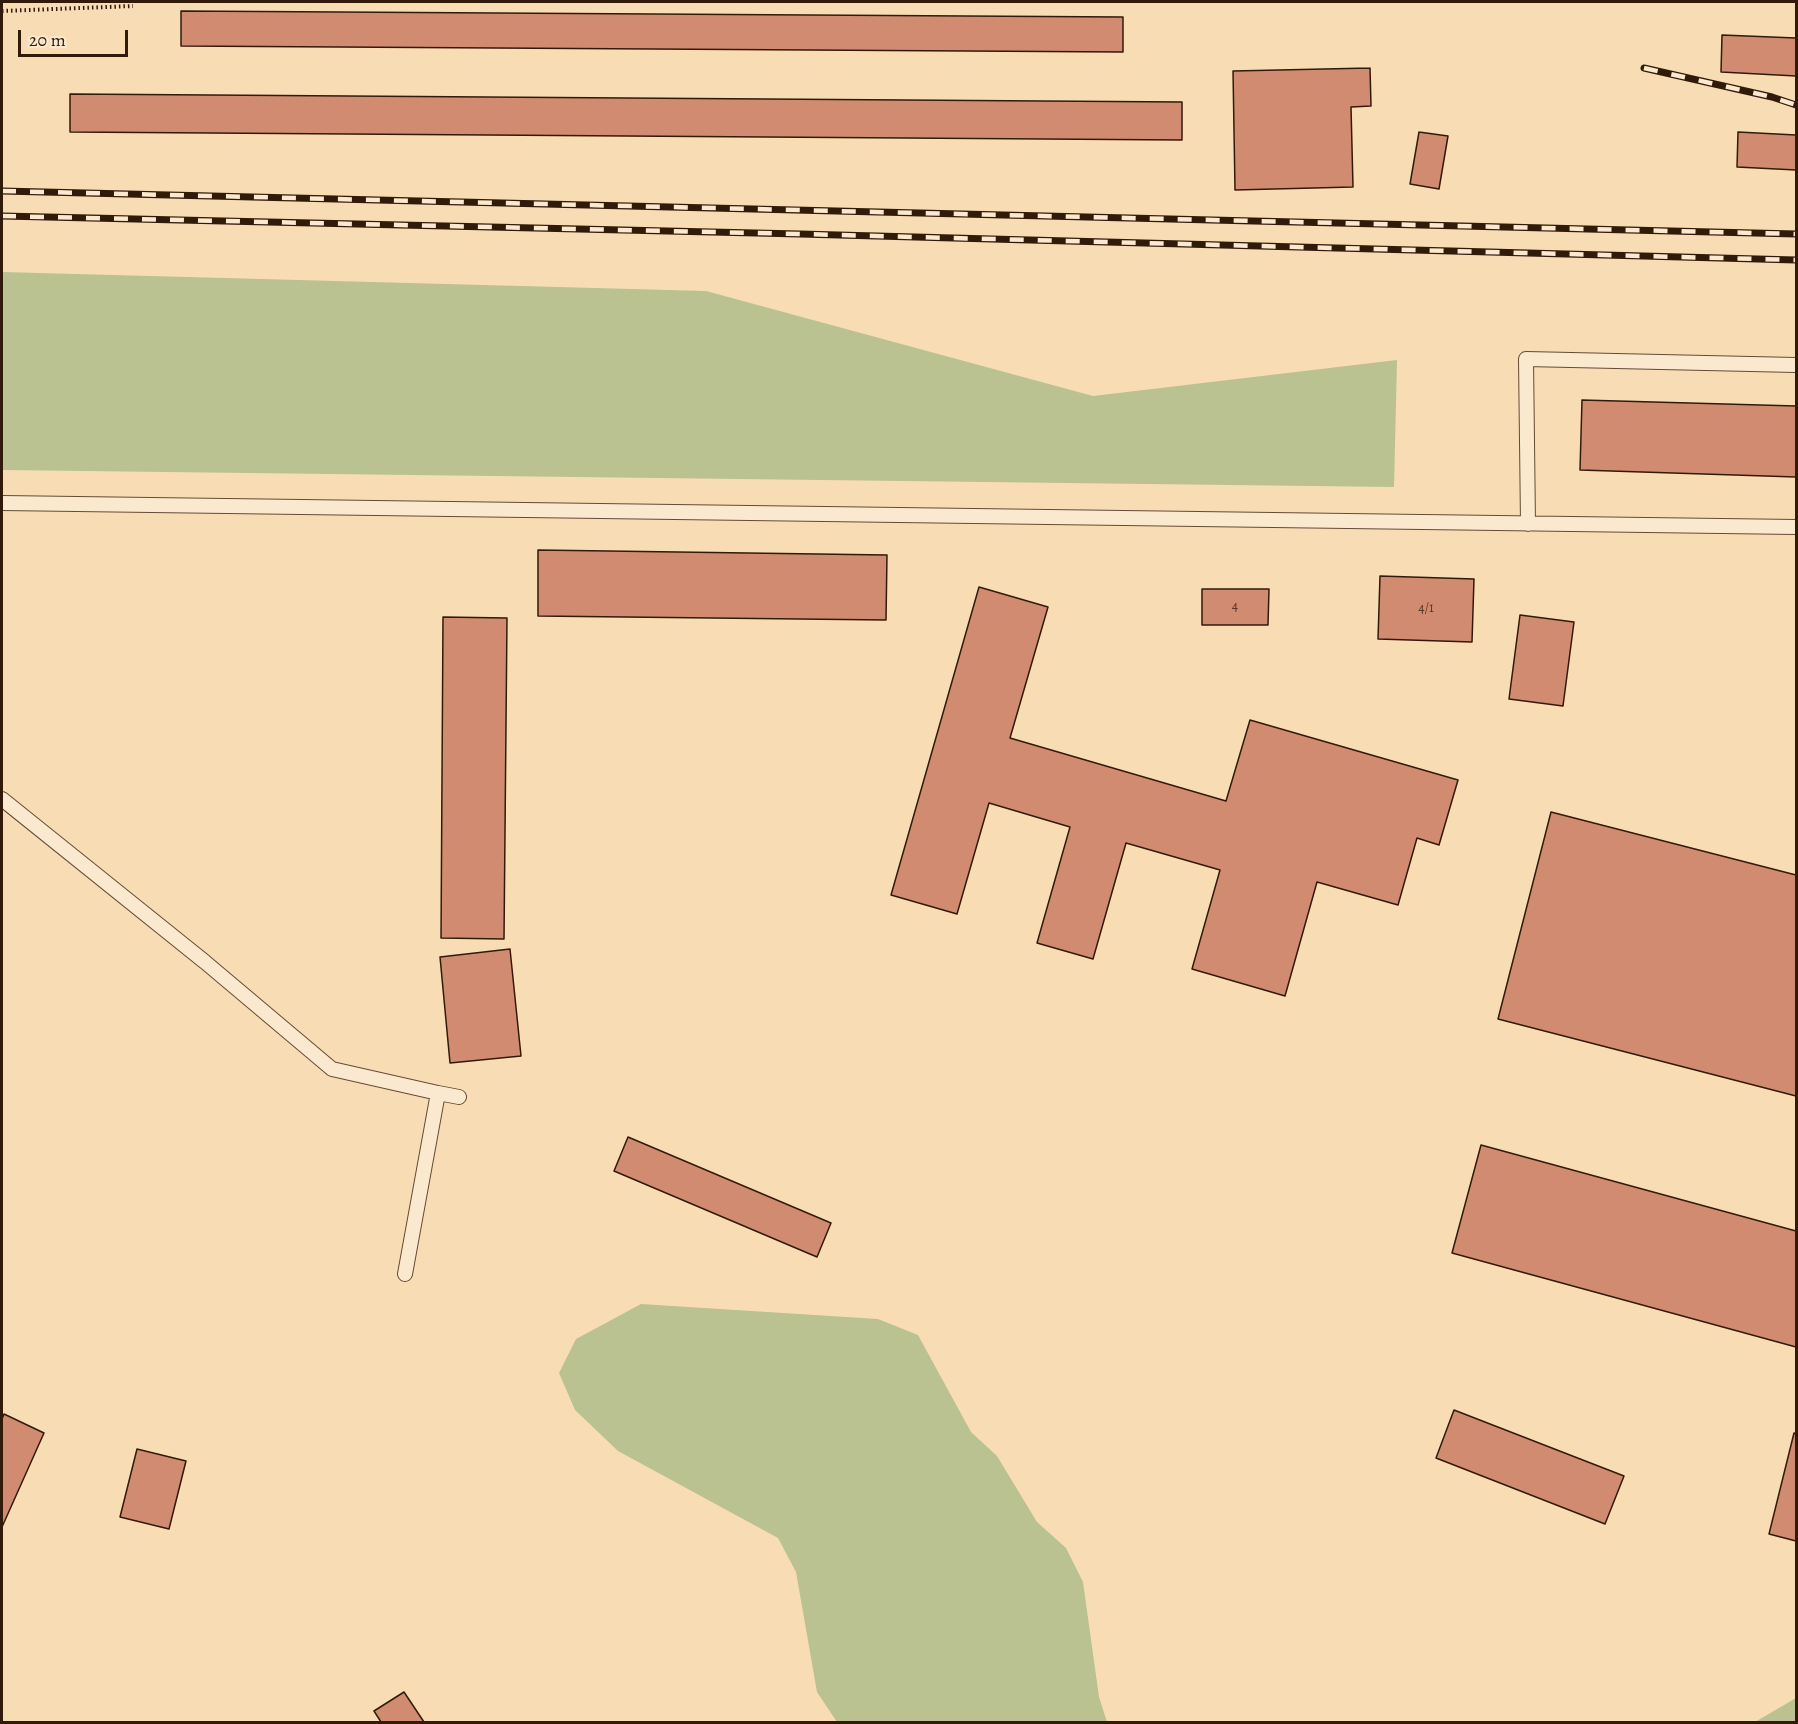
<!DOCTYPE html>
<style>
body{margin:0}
#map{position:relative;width:1798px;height:1724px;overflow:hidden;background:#f8ddb4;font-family:Alegreya,serif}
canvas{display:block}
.frame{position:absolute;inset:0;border:3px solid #321a0b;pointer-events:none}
.scale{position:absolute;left:18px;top:30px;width:110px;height:27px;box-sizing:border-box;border:3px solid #321a0b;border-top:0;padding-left:8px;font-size:18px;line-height:21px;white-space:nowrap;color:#321a0b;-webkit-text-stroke:4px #fae9ce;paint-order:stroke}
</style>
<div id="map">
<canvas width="1798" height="1724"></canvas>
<div class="frame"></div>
<div class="scale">20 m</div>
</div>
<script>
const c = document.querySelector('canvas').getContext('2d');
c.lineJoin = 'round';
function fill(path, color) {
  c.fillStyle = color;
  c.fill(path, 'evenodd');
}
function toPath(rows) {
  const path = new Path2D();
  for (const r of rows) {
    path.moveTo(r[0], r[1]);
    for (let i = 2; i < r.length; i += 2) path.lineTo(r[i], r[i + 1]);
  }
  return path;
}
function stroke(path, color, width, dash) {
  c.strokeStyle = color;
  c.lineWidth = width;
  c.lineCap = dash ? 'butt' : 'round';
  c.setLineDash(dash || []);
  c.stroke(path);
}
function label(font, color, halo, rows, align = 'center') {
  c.font = font + ' Alegreya,serif';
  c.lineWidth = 6;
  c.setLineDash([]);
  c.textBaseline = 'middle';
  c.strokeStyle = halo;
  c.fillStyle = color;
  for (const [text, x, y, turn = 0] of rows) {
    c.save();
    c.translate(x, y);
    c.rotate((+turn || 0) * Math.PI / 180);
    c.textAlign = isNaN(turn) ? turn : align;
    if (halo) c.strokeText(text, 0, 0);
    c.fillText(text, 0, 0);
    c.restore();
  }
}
fill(toPath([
 [2,272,706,291,1093,396,1397,360,1394,487,2,470],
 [641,1304,878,1319,918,1335,971,1432,997,1456,1037,1522,1066,1548,1083,1582,1099,1697,1107,1722,837,1722,817,1692,796,1572,778,1538,618,1451,575,1410,559,1373,576,1339],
 [1796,1698,1796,1722,1755,1722]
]), '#b9c290');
const building = toPath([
 [181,11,1123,17,1123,52,181,46,181,11],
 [1722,35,1796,38,1796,76,1721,72,1722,35],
 [1370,68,1371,106,1351,107,1353,187,1235,190,1233,71,1370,68],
 [70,94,1182,102,1182,140,70,132,70,94],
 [1419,132,1448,136,1439,189,1410,184,1419,132],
 [1738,132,1796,135,1796,170,1737,167,1738,132],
 [1582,400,1796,406,1796,477,1580,470,1582,400],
 [538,550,887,555,886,620,538,616,538,550],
 [1380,576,1474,579,1472,642,1378,639,1380,576],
 [979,587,1048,607,1010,738,1226,801,1250,720,1458,780,1439,845,1417,838,1398,905,1317,882,1285,996,1192,969,1220,870,1126,843,1093,959,1037,943,1070,827,989,803,957,914,891,895,979,587],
 [1202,589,1269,589,1268,625,1202,625,1202,589],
 [1520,615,1574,622,1563,706,1509,699,1520,615],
 [443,617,507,618,504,939,441,938,443,617],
 [1551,812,1796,875,1796,1096,1498,1019,1551,812],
 [510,949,521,1056,450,1063,440,957,510,949],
 [628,1137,831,1223,817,1257,614,1171,628,1137],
 [1481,1145,1796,1231,1796,1347,1452,1253,1481,1145],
 [1454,1410,1624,1476,1605,1524,1436,1458,1454,1410],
 [4,1414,44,1433,2,1527,2,1419,4,1414],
 [1794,1433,1796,1434,1796,1541,1769,1534,1794,1433],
 [137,1449,186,1461,169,1529,120,1517,137,1449],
 [404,1692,424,1722,381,1722,374,1711,404,1692]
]);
fill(building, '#d18b70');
stroke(building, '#321a0b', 1.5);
const service = toPath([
 [2,503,1796,527],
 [1528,524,1526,359,1796,365],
 [2,799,205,962,332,1069,438,1093,405,1274],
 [438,1093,459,1097]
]);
stroke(service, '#644b35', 16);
stroke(toPath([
 [2,11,133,6]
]), '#321a0b', 4, [1.5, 3]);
stroke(service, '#fae9ce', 14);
const rail = toPath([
 [1644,68,1772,97,1796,105],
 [2,191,1796,234],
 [2,216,800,234,1796,260]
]);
stroke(rail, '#321a0b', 7);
stroke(rail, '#fae9ce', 4.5, [14]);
label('14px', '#5a3624', null, [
 ["4",1235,607],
 ["4/1",1426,609]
]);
</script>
